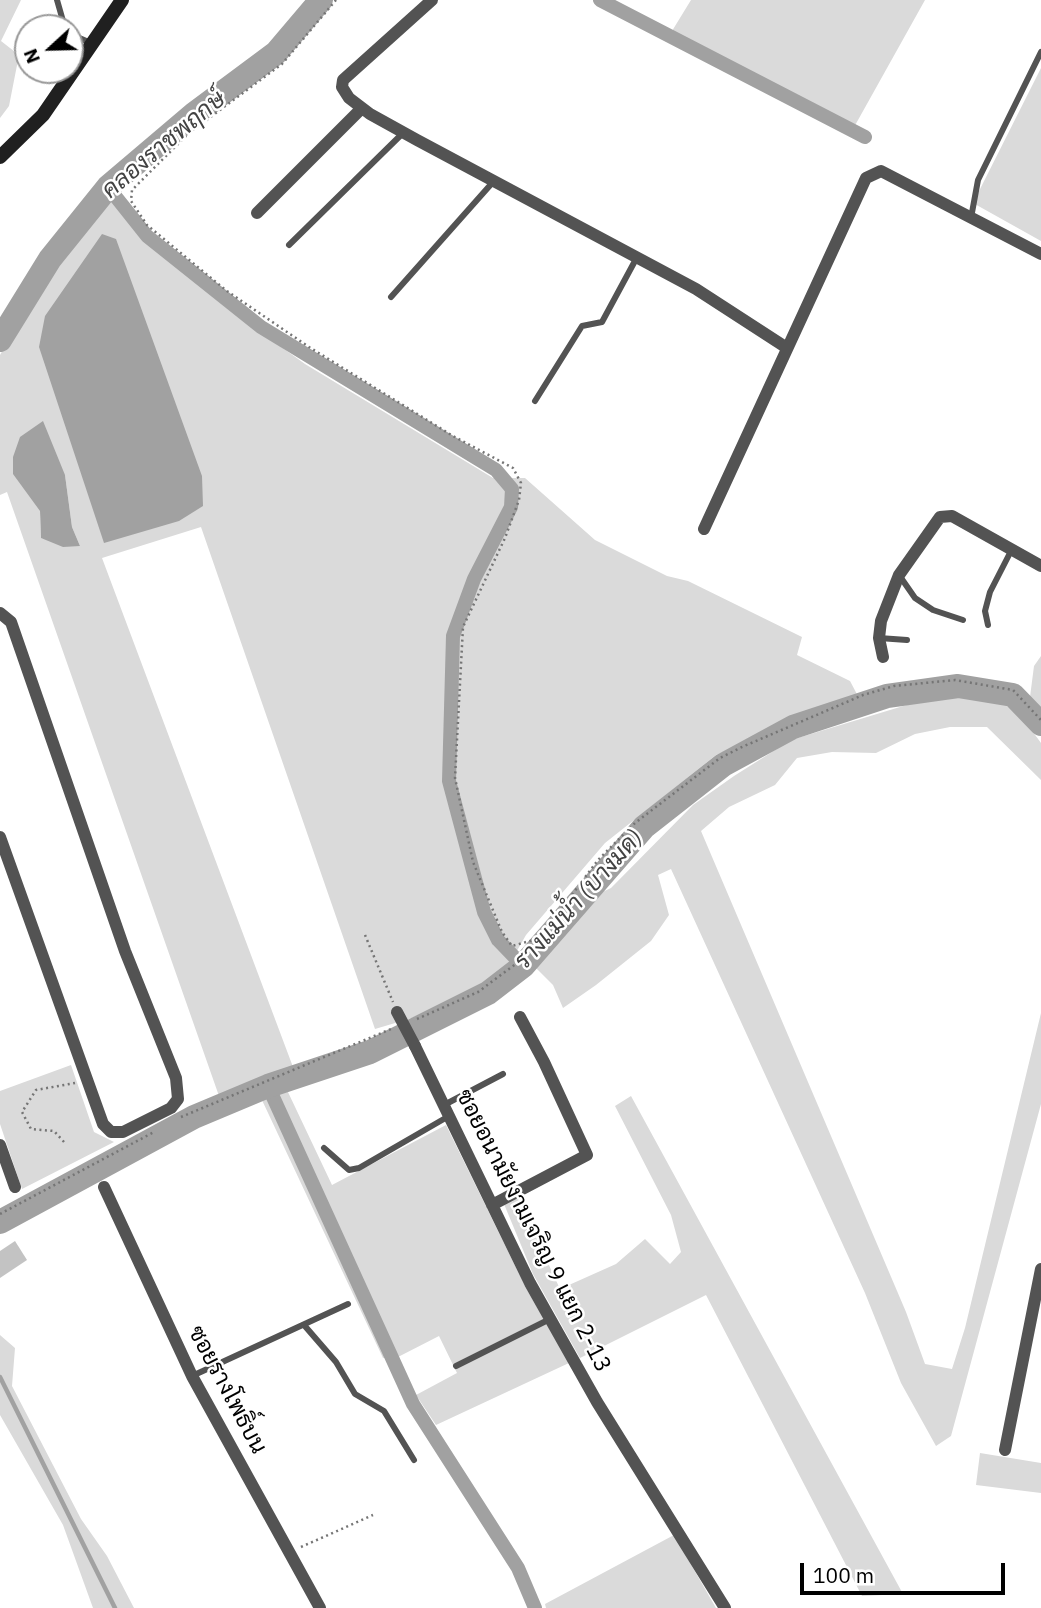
<!DOCTYPE html>
<meta charset="utf-8">
<style>
body{margin:0}
#map{position:relative;width:1041px;height:1608px;overflow:hidden;background:#fff;font-family:"IBM Plex Sans",sans-serif}
canvas{display:block}
.north{position:absolute;left:14px;top:14px;width:70px;height:70px;box-sizing:border-box;background:#fff;border:2px solid #999;border-radius:50%;rotate:248deg;font-size:19px;font-weight:700;line-height:28px;text-align:center;color:#000}
.north::after{content:'';display:block;margin:auto;width:24px;height:32px;background:#000;clip-path:polygon(50% 0,100% 100%,50% 72%,0 100%)}
.scale{position:absolute;left:800px;top:1563px;width:205px;height:32px;box-sizing:border-box;border:4px solid #000;border-top:0;padding-left:9px;font-size:21px;line-height:24px;white-space:nowrap;color:#000;-webkit-text-stroke:5px #fff;paint-order:stroke}
</style>
<div id="map">
<canvas width="1041" height="1608"></canvas>
<div class="north">N</div>
<div class="scale">100 m</div>
</div>
<script>
const c = document.querySelector('canvas').getContext('2d');
c.lineJoin = 'round';
function fill(path, color) {
  c.fillStyle = color;
  c.fill(path, 'evenodd');
}
function toPath(rows) {
  const path = new Path2D();
  for (const r of rows) {
    path.moveTo(r[0], r[1]);
    for (let i = 2; i < r.length; i += 2) path.lineTo(r[i], r[i + 1]);
  }
  return path;
}
function stroke(path, color, width, dash) {
  c.strokeStyle = color;
  c.lineWidth = width;
  c.lineCap = dash ? 'butt' : 'round';
  c.setLineDash(dash || []);
  c.stroke(path);
}
function label(font, color, halo, rows, align = 'center') {
  c.font = font + ' "IBM Plex Sans",Sarabun,sans-serif';
  c.lineWidth = 5;
  c.setLineDash([]);
  c.textBaseline = 'middle';
  c.strokeStyle = halo;
  c.fillStyle = color;
  for (const [text, x, y, turn = 0] of rows) {
    c.save();
    c.translate(x, y);
    c.rotate((+turn || 0) * Math.PI / 180);
    c.textAlign = isNaN(turn) ? turn : align;
    if (halo) c.strokeText(text, 0, 0);
    c.fillText(text, 0, 0);
    c.restore();
  }
}
fill(toPath([
 [0,0,21,0,1,41,19,55,9,106,0,118],
 [691,0,925,0,853,129,672,31],
 [1041,68,1041,241,973,203],
 [108,196,172,262,223,305,305,364,493,478,525,478,595,540,667,576,688,581,802,637,797,655,850,681,860,700,836,703,716,755,605,843,526,935,510,963,472,991,412,1018,375,1029,201,527,102,558,293,1067,219,1096,7,492,0,495,0,355,20,321],
 [65,475,72,527,80,546,41,538,40,511],
 [1041,656,1041,709,1030,697,1034,666],
 [933,697,998,699,1022,717,1041,743,1041,780,987,727,950,727,915,734,876,753,832,752,797,758,775,785,729,807,701,831,906,1312,925,1364,952,1369,965,1328,1041,1013,1041,1104,951,1436,936,1446,901,1383,865,1293,671,869,658,875,669,915,651,941,596,985,563,1008,553,985,535,967,596,895,611,888,693,805,734,776,791,740],
 [71,1065,94,1132,114,1142,22,1189,0,1124,0,1091],
 [287,1090,332,1185,446,1125,526,1288,569,1363,436,1425,416,1395,457,1373,439,1336,398,1357,383,1358,261,1098],
 [631,1096,903,1594,862,1596,706,1295,580,1358,533,1274,504,1204,518,1198,560,1289,616,1264,645,1239,670,1264,681,1252,671,1215,615,1106],
 [0,1335,15,1348,12,1386,81,1519,107,1556,134,1608,93,1608,63,1525,0,1415],
 [980,1453,1041,1463,1041,1493,976,1485],
 [674,1535,716,1608,546,1608,545,1604]
]), '#dadada');
fill(toPath([
 [102,234,116,239,202,476,203,506,179,521,104,543,39,347,45,316],
 [43,421,65,475,72,527,80,546,63,547,41,538,40,511,13,474,13,457,20,437]
]), '#a1a1a1');
stroke(toPath([
 [0,1377,115,1608]
]), '#a1a1a1', 4.5);
stroke(toPath([
 [600,0,865,137],
 [108,187,147,236,261,327,496,470,512,489,511,507,474,579,453,636,449,781,484,912,498,940,523,966],
 [268,1086,413,1404,518,1568,535,1608]
]), '#a1a1a1', 14);
stroke(toPath([
 [0,340,50,259,108,187,194,114,276,53,321,0],
 [0,1222,194,1117,268,1086,370,1052,488,993,523,966,644,827,723,765,793,727,887,696,958,686,1013,695,1041,724]
]), '#a1a1a1', 24);
fill(toPath([
 [15,1241,27,1260,0,1278,0,1251]
]), '#c3c3c3');
stroke(toPath([
 [336,0,282,64,189,133,132,190,131,201,147,225,227,291,309,347,453,436,513,468,521,483,519,500,505,538,463,627,455,778,473,862,502,932,512,946,537,939],
 [365,935,393,1002],
 [417,1019,478,992,525,957,598,860,635,823,720,758,742,747,863,695,894,686,955,680,1013,690,1041,720],
 [181,1117,391,1029],
 [64,1142,54,1131,31,1129,22,1112,36,1090,75,1083],
 [0,1214,154,1132],
 [301,1547,373,1515]
]), '#757575', 2.5, [2, 3.5]);
stroke(toPath([
 [57,0,65,28],
 [70,34,91,43],
 [971,218,978,180,1041,52],
 [289,245,403,133],
 [391,297,493,182],
 [535,401,582,326,602,322,636,259],
 [899,575,915,598,933,610,963,620],
 [988,625,985,611,990,592,1012,549],
 [879,638,907,640],
 [444,1105,503,1074],
 [324,1148,349,1170,359,1168,449,1116],
 [304,1325,336,1362,355,1394,384,1411,414,1460],
 [456,1366,550,1319],
 [192,1376,348,1304]
]), '#535353', 6);
stroke(toPath([
 [432,0,343,80,342,87,349,98,370,114,417,140,696,289,787,348],
 [257,213,362,108],
 [704,529,866,178,881,171,1041,254],
 [0,613,11,622,125,951,176,1078,178,1099,171,1108,123,1132,111,1132,103,1124,0,837],
 [883,657,879,638,881,621,899,575,940,517,952,516,1041,566],
 [415,1046,530,1283,597,1402,725,1608],
 [0,1145,15,1187],
 [104,1187,192,1376,320,1608],
 [492,1205,587,1155,544,1062,520,1017],
 [1005,1450,1041,1269]
]), '#535353', 12);
stroke(toPath([
 [0,157,43,115,122,0]
]), '#202020', 14);
stroke(toPath([
 [397,1012,415,1046]
]), '#535353', 12);
label('23px', '#000', '#fff', [
 ["ซอยอนามัยงามเจริญ 9 แยก 2-13",533,1231,63],
 ["ซอยรางโพธิ์บน",227,1390,62]
]);
label('italic 24px', '#424242', '#fff', [
 ["คลองราชพฤกษ์",164,145,-40],
 ["รางแม่น้ำ (บางมด)",579,900,-48]
]);
</script>
